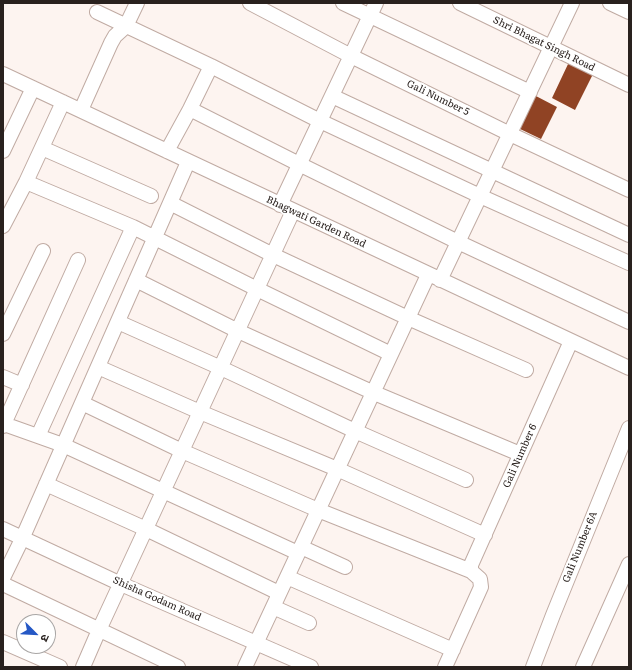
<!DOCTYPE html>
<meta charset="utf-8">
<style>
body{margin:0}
#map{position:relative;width:632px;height:670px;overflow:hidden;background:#fdf4f0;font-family:Literata,"Noto Sans Devanagari",serif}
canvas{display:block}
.frame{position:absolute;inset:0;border:4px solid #29211e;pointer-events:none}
.north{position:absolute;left:16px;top:614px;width:40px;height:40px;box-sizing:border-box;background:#fff;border:1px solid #a9a6a5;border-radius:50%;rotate:114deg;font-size:11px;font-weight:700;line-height:16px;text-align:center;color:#29211e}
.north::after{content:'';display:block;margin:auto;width:14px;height:18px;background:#2558c5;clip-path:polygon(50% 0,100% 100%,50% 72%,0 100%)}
</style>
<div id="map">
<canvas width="632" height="670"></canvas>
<div class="frame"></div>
<div class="north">उ</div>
</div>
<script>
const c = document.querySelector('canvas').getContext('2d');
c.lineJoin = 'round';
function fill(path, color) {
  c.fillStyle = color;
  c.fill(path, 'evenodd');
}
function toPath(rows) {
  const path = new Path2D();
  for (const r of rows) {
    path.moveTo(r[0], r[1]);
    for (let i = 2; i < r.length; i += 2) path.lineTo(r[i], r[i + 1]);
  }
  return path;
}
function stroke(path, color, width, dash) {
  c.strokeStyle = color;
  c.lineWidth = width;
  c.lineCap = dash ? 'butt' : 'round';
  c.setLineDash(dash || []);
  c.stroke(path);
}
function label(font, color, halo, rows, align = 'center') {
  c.font = font + ' Literata,serif';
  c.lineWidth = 4;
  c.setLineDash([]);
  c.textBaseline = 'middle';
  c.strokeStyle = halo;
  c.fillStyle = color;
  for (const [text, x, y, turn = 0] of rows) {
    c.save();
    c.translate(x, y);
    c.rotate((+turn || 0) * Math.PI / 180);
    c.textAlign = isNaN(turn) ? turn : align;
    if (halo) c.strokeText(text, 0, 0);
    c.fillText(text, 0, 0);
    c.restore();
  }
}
fill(toPath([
 [569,62,593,74,575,110,552,98],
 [534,95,557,107,541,139,518,128]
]), '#904324');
const minor = toPath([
 [250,3,351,56,510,134,629,190],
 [343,3,530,92],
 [460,3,629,85],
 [610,3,629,12],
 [97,12,211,66,320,121,480,196,629,263],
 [3,74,629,368],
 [332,96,629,235],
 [190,109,299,164,458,242,629,322],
 [81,110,111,43,115,36,126,26,137,3],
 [42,148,151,196],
 [3,151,33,88],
 [167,151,190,109,211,66],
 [26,182,133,227,257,289,391,354],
 [170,203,273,255,408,318,526,370],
 [280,205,376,3],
 [3,226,26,182,63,102],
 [136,280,238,331,372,392,520,454],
 [440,280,572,3],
 [118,322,221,368,355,431,466,480],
 [3,334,43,251],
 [98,367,200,412,337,469,485,535],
 [3,377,22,385],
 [82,403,182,451,318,510,471,571,480,579,481,587,445,667],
 [4,424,63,445,298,553],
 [3,426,78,260],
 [38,436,133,227],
 [46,484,146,529,279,593],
 [3,529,121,584,311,667],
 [301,547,345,567],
 [471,571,471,565,571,341],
 [287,577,453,650],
 [3,578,22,539,188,162],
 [3,584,178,667],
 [273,607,309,623],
 [3,642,60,667],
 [83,667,99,630,293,211],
 [245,667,428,275],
 [533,667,553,615,629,428],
 [583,667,629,564]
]);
stroke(minor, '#c0aba3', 16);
stroke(minor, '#fff', 14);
label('10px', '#29211e', '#fff', [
 ["Shri Bhagat Singh Road",544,44,26],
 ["Gali Number 5",438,98,26],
 ["Bhagwati Garden Road",316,222,25],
 ["Gali Number 6",520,456,-66],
 ["Gali Number 6A",580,547,-68],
 ["Shisha Godam Road",157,599,24]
]);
</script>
